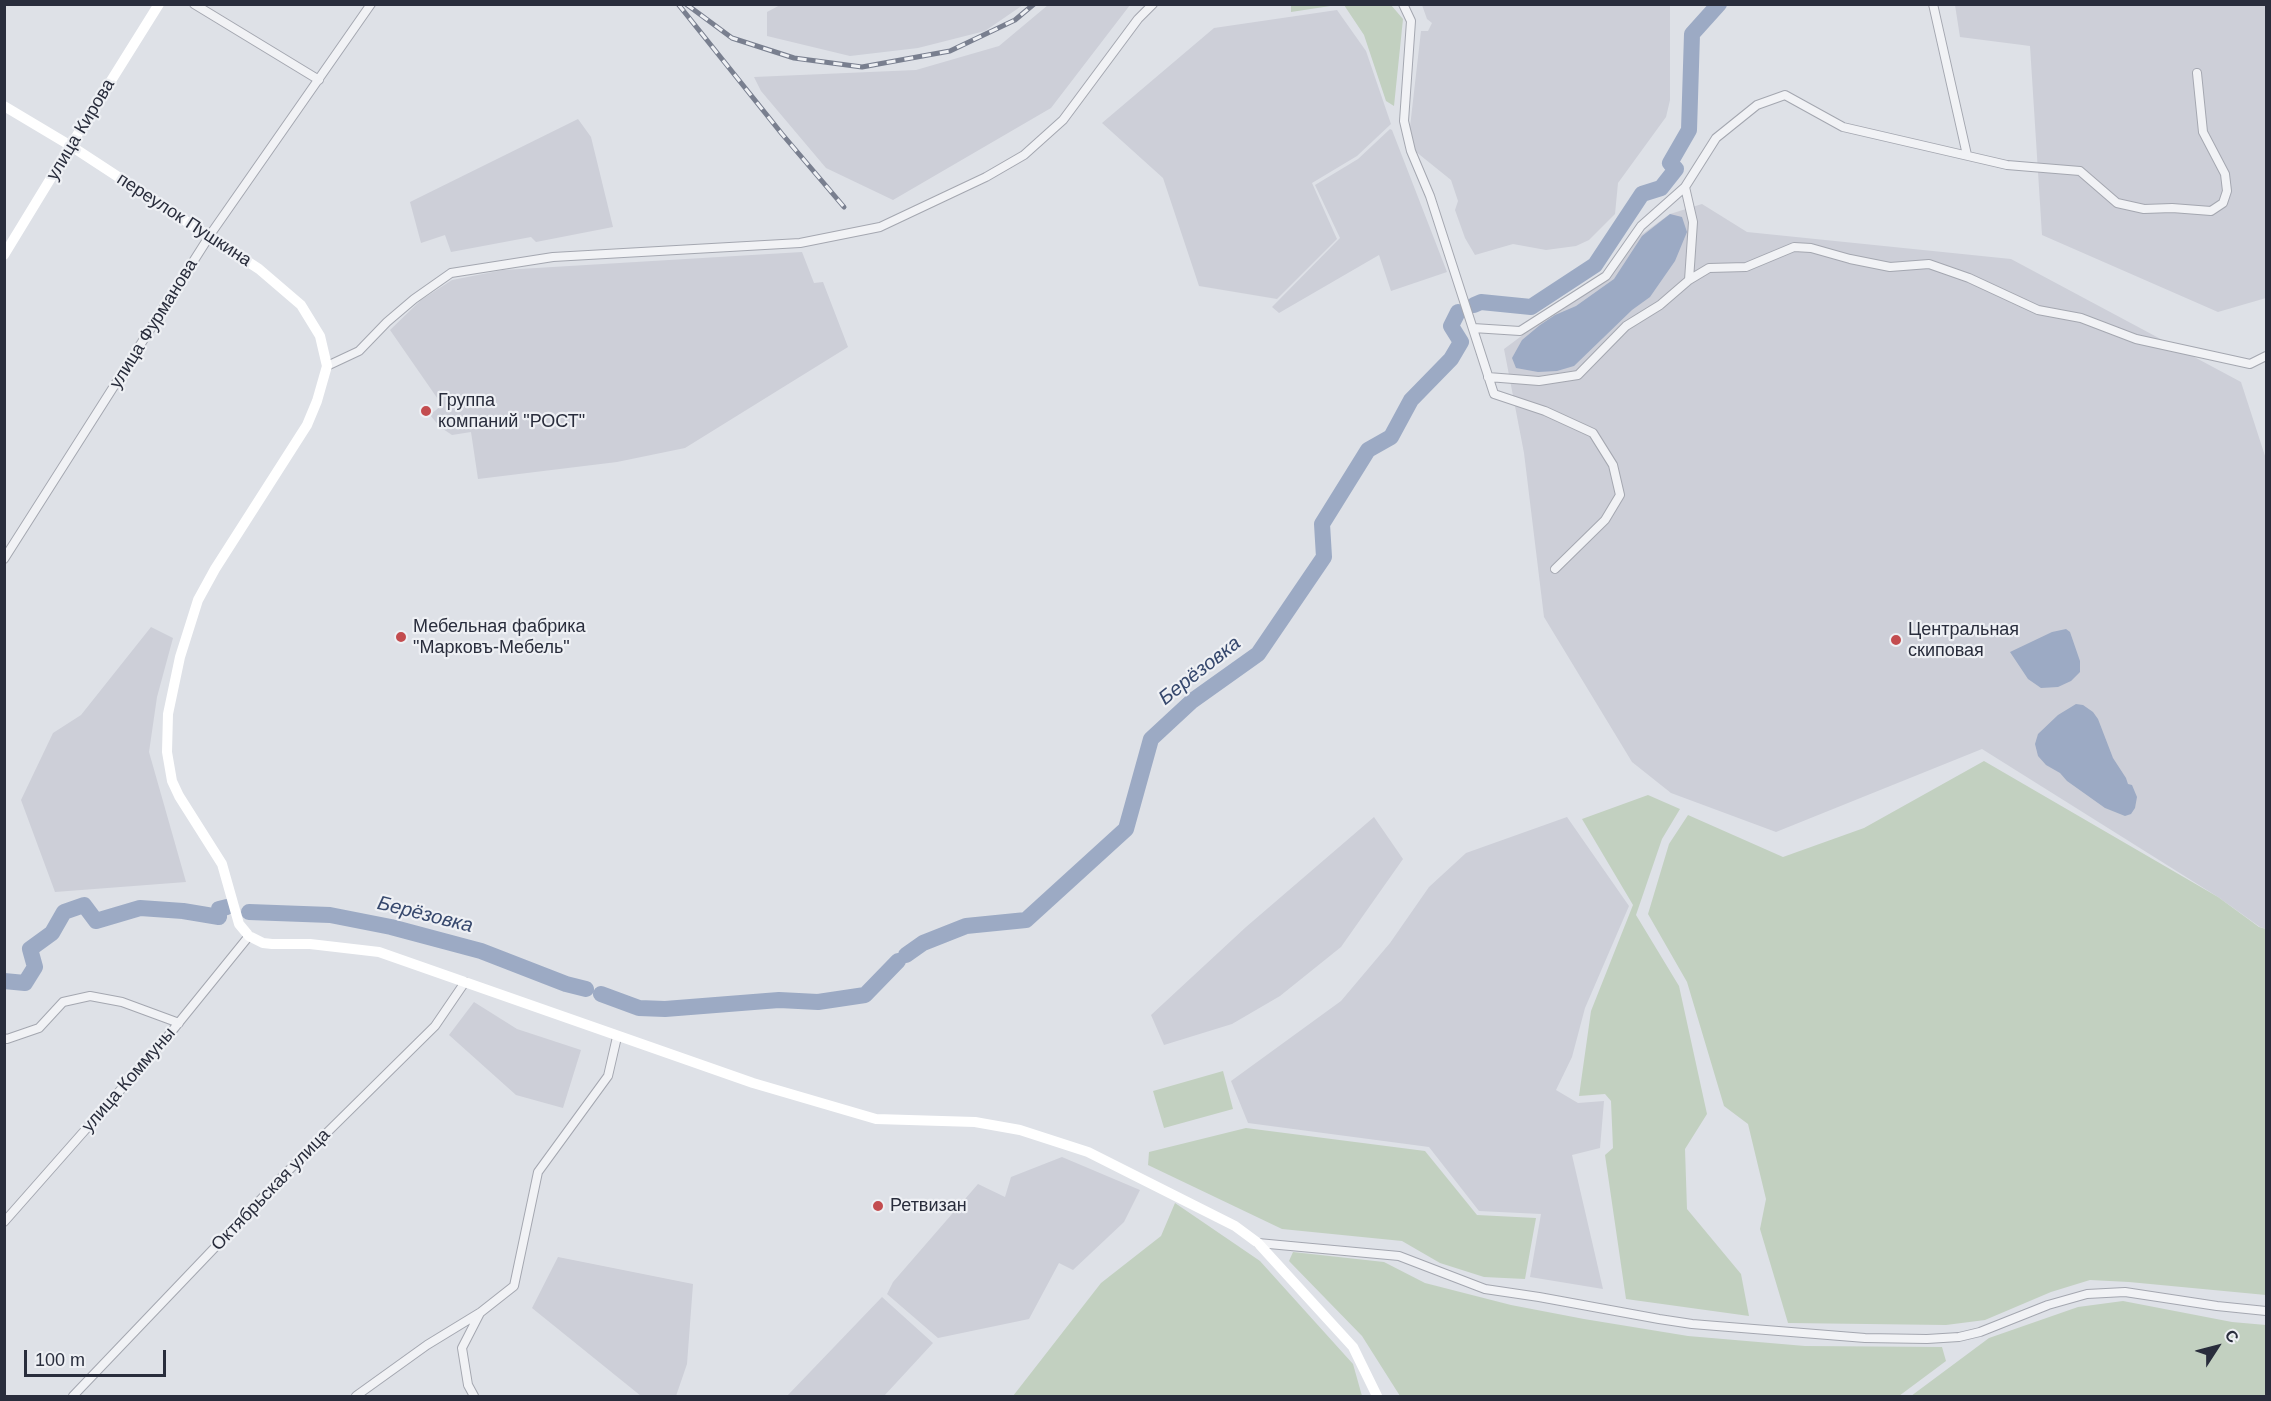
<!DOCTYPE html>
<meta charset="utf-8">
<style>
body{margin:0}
#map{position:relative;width:2271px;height:1401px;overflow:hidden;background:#dee1e7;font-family:Helvetica,sans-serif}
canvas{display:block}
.frame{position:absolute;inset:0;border:6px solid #292d3c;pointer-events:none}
.north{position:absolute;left:2187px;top:1317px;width:60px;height:60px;-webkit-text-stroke:4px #eef0f4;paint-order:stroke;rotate:54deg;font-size:16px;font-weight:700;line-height:24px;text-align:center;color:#292d3c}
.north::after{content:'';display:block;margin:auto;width:21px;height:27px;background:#292d3c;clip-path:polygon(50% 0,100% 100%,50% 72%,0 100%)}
.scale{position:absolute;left:24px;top:1350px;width:142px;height:27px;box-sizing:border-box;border:3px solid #292d3c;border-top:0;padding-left:8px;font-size:18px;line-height:21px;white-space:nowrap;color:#292d3c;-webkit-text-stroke:4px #eef0f4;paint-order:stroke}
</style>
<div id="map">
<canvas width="2271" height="1401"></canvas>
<div class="frame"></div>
<div class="north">С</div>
<div class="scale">100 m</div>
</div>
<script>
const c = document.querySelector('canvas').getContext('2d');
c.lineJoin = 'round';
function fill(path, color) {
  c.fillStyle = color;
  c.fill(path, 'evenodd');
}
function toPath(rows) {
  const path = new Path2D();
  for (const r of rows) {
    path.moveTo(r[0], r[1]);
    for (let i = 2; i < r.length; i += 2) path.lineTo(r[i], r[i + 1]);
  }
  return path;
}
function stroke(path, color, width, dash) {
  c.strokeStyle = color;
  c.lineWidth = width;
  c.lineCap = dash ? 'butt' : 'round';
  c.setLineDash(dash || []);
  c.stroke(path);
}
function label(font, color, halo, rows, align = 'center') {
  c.font = font + ' Helvetica,sans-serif';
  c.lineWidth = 4.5;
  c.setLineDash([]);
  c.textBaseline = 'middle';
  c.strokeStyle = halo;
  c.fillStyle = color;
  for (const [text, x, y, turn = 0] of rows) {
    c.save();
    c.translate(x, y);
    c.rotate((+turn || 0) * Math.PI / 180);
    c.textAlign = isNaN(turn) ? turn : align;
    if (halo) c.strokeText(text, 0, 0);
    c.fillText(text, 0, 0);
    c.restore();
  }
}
fill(toPath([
 [782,4,1023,4,1023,5,985,31,918,48,850,56,767,36,767,12],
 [1048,5,1130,5,1051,108,893,200,826,168,761,91,754,77,916,70,999,46],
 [1422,5,1670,5,1670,100,1666,117,1618,183,1615,214,1589,240,1576,246,1546,250,1513,244,1475,255,1465,238,1455,210,1458,201,1451,180,1415,151,1410,127,1421,31,1428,31,1432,23,1427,19],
 [1955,5,2266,5,2266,298,2218,312,2042,235,2030,46,1960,37],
 [1337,10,1366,51,1391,124,1357,156,1312,183,1337,239,1277,299,1199,286,1163,178,1102,123,1214,28],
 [578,119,591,137,613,227,536,242,531,237,451,252,445,235,421,243,410,202],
 [1390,129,1392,130,1447,272,1391,291,1379,255,1279,313,1272,307,1340,238,1315,185,1358,159],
 [1702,204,1747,232,2011,259,2241,382,2266,459,2266,929,2260,927,2218,897,1982,749,1776,832,1671,793,1632,762,1544,617,1524,453,1504,349,1555,311,1611,276,1634,240,1670,214],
 [802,252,814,283,823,282,848,347,685,448,617,462,478,479,471,432,452,435,440,427,430,415,442,405,390,330,421,300,452,280,503,270],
 [151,627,173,638,157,697,149,752,186,882,55,892,21,800,53,733,81,715],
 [1374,817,1403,859,1341,947,1280,996,1232,1024,1164,1045,1151,1015,1246,927],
 [1567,817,1629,906,1585,1008,1572,1057,1556,1090,1578,1103,1604,1101,1600,1148,1572,1155,1603,1289,1530,1277,1541,1214,1479,1211,1429,1147,1248,1123,1231,1081,1341,1001,1390,943,1429,887,1466,853],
 [474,1002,517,1029,581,1050,563,1108,516,1095,449,1035],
 [1062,1157,1140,1190,1124,1222,1073,1270,1059,1263,1029,1319,938,1338,887,1294,893,1282,978,1184,1005,1197,1011,1177],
 [558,1257,693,1284,687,1364,676,1396,641,1396,532,1308],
 [882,1297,933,1343,884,1396,787,1396]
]), '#cdcfd8');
fill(toPath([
 [1291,4,1337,4,1337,5,1291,12],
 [1344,5,1391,5,1403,19,1394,106,1386,101,1364,35],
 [1984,761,2218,897,2259,927,2266,929,2266,1295,2129,1282,2090,1280,2051,1292,1985,1320,1946,1325,1788,1323,1760,1229,1766,1199,1748,1124,1724,1106,1687,982,1648,914,1669,844,1688,815,1783,857,1864,828],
 [1648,795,1680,809,1662,839,1636,915,1679,986,1707,1114,1685,1149,1687,1209,1741,1274,1749,1316,1626,1299,1605,1155,1613,1148,1611,1101,1605,1094,1579,1096,1591,1011,1633,905,1582,819],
 [1223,1071,1233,1109,1164,1128,1153,1091],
 [1246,1128,1425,1151,1477,1215,1536,1218,1525,1279,1484,1277,1440,1263,1402,1241,1282,1229,1148,1165,1149,1152],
 [1175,1203,1260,1261,1353,1364,1362,1396,1013,1396,1101,1283,1161,1236],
 [1293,1252,1384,1262,1425,1283,1511,1305,1584,1319,1688,1336,1805,1346,1942,1347,1946,1361,1899,1396,1400,1396,1362,1336,1289,1261],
 [2123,1301,2232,1322,2266,1325,2266,1396,1911,1396,1989,1338,2078,1307]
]), '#c2d0c0');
fill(toPath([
 [1670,214,1682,217,1687,232,1675,261,1650,297,1632,310,1574,366,1557,371,1538,372,1516,368,1512,358,1522,340,1540,325,1555,315,1576,306,1614,279,1642,236],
 [2066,629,2070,632,2080,661,2080,672,2071,681,2058,687,2041,688,2028,679,2010,652,2052,632],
 [2076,704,2083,705,2093,712,2098,719,2113,758,2126,778,2128,784,2132,785,2137,797,2135,808,2131,814,2125,816,2105,808,2067,781,2060,773,2046,765,2038,756,2035,744,2038,734,2058,715]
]), '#9caac4');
stroke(toPath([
 [1474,305,1481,302,1531,307,1595,265,1642,194,1661,188,1676,169,1670,163,1689,130,1692,34,1719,4],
 [249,912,330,915,391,927,481,951,566,984,586,989],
 [906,955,923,943,966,926,1026,920,1126,829,1151,739,1192,701,1258,654,1324,557,1322,524,1368,450,1391,437,1411,400,1451,359,1461,342,1451,326,1458,312],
 [4,981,25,983,35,967,30,949,52,933,64,912,84,905,96,921,140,908,183,911,219,917,219,909,227,907],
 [601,994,639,1008,665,1009,779,1000,818,1002,865,995,898,961]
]), '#9caac4', 16);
const street = toPath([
 [194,4,319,80],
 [1403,4,1411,21,1404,121,1411,151,1430,196,1494,394,1545,411,1593,433,1613,465,1620,495,1605,520,1555,569],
 [1933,4,1967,155],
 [1689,280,1709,268,1746,267,1794,247,1811,248,1850,259,1890,267,1929,264,1969,278,2038,310,2081,318,2136,339,2250,364,2266,356],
 [1473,328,1520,331,1606,276,1641,226,1685,187],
 [327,366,359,351,387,322,414,299,451,273,553,257,800,243,880,227,986,177,1024,155,1063,120,1138,19,1153,4],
 [1488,377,1539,381,1578,375,1626,326,1660,305,1689,280,1693,222,1685,187,1716,138,1757,105,1785,95,1843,127,2007,165,2080,171,2117,203,2144,209,2172,208,2211,211,2223,203,2227,191,2225,174,2203,132,2197,73],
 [4,559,212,232,371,4],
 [4,1038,7,1039,39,1028,63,1002,90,996,122,1002,179,1023],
 [4,1222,168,1036,249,936],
 [1258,1243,1399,1256,1485,1289,1539,1297,1659,1319,1692,1324,1865,1338,1927,1339,1959,1337,1980,1332,2048,1305,2087,1294,2125,1292,2217,1306,2266,1311],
 [73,1396,285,1174,435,1026,465,982],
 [356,1396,427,1345,481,1312,514,1286,538,1172,608,1076,617,1037],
 [474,1396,468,1385,462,1348,480,1313]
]);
stroke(street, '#a4a7b0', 10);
stroke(street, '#f1f2f5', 8);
stroke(toPath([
 [4,106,71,146,259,269,301,305,320,336,327,366,317,401,307,425,215,569,198,600,180,657,168,714,167,752,172,781,179,796,222,864,239,924,249,936,263,943,272,944,310,944,379,952,753,1083,876,1119,975,1122,1020,1130,1088,1152,1235,1226,1258,1243,1353,1347,1377,1396],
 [4,255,79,132,159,4]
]), '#fff', 10);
const rail = toPath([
 [678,4,782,134,844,207],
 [686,4,732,38,794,58,862,67,950,51,1015,20,1034,4]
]);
stroke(rail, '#797f8f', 5);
stroke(rail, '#eef0f4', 3, [9]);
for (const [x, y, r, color] of [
 [426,411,6,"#c34c4f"],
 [401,637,6,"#c34c4f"],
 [1896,640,6,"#c34c4f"],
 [878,1206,6,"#c34c4f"]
]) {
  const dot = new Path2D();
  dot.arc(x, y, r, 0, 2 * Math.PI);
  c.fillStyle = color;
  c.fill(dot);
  stroke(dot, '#eef0f4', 2);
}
label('18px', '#292d3c', '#eef0f4', [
 ["улица Кирова",81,130,-59],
 ["переулок Пушкина",184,220,33],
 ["улица Фурманова",154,324,-58],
 ["улица Коммуны",129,1080,-49],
 ["Октябрьская улица",271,1190,-46]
]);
label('18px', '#292d3c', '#eef0f4', [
 ["Группа",438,401],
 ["компаний \"РОСТ\"",438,422],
 ["Мебельная фабрика",413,627],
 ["\"Марковъ-Мебель\"",413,648],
 ["Центральная",1908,630],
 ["скиповая",1908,651],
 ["Ретвизан",890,1206]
], 'left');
label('italic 20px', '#36486d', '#eef0f4', [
 ["Берёзовка",1200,671,-38],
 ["Берёзовка",425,915,14]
]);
</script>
